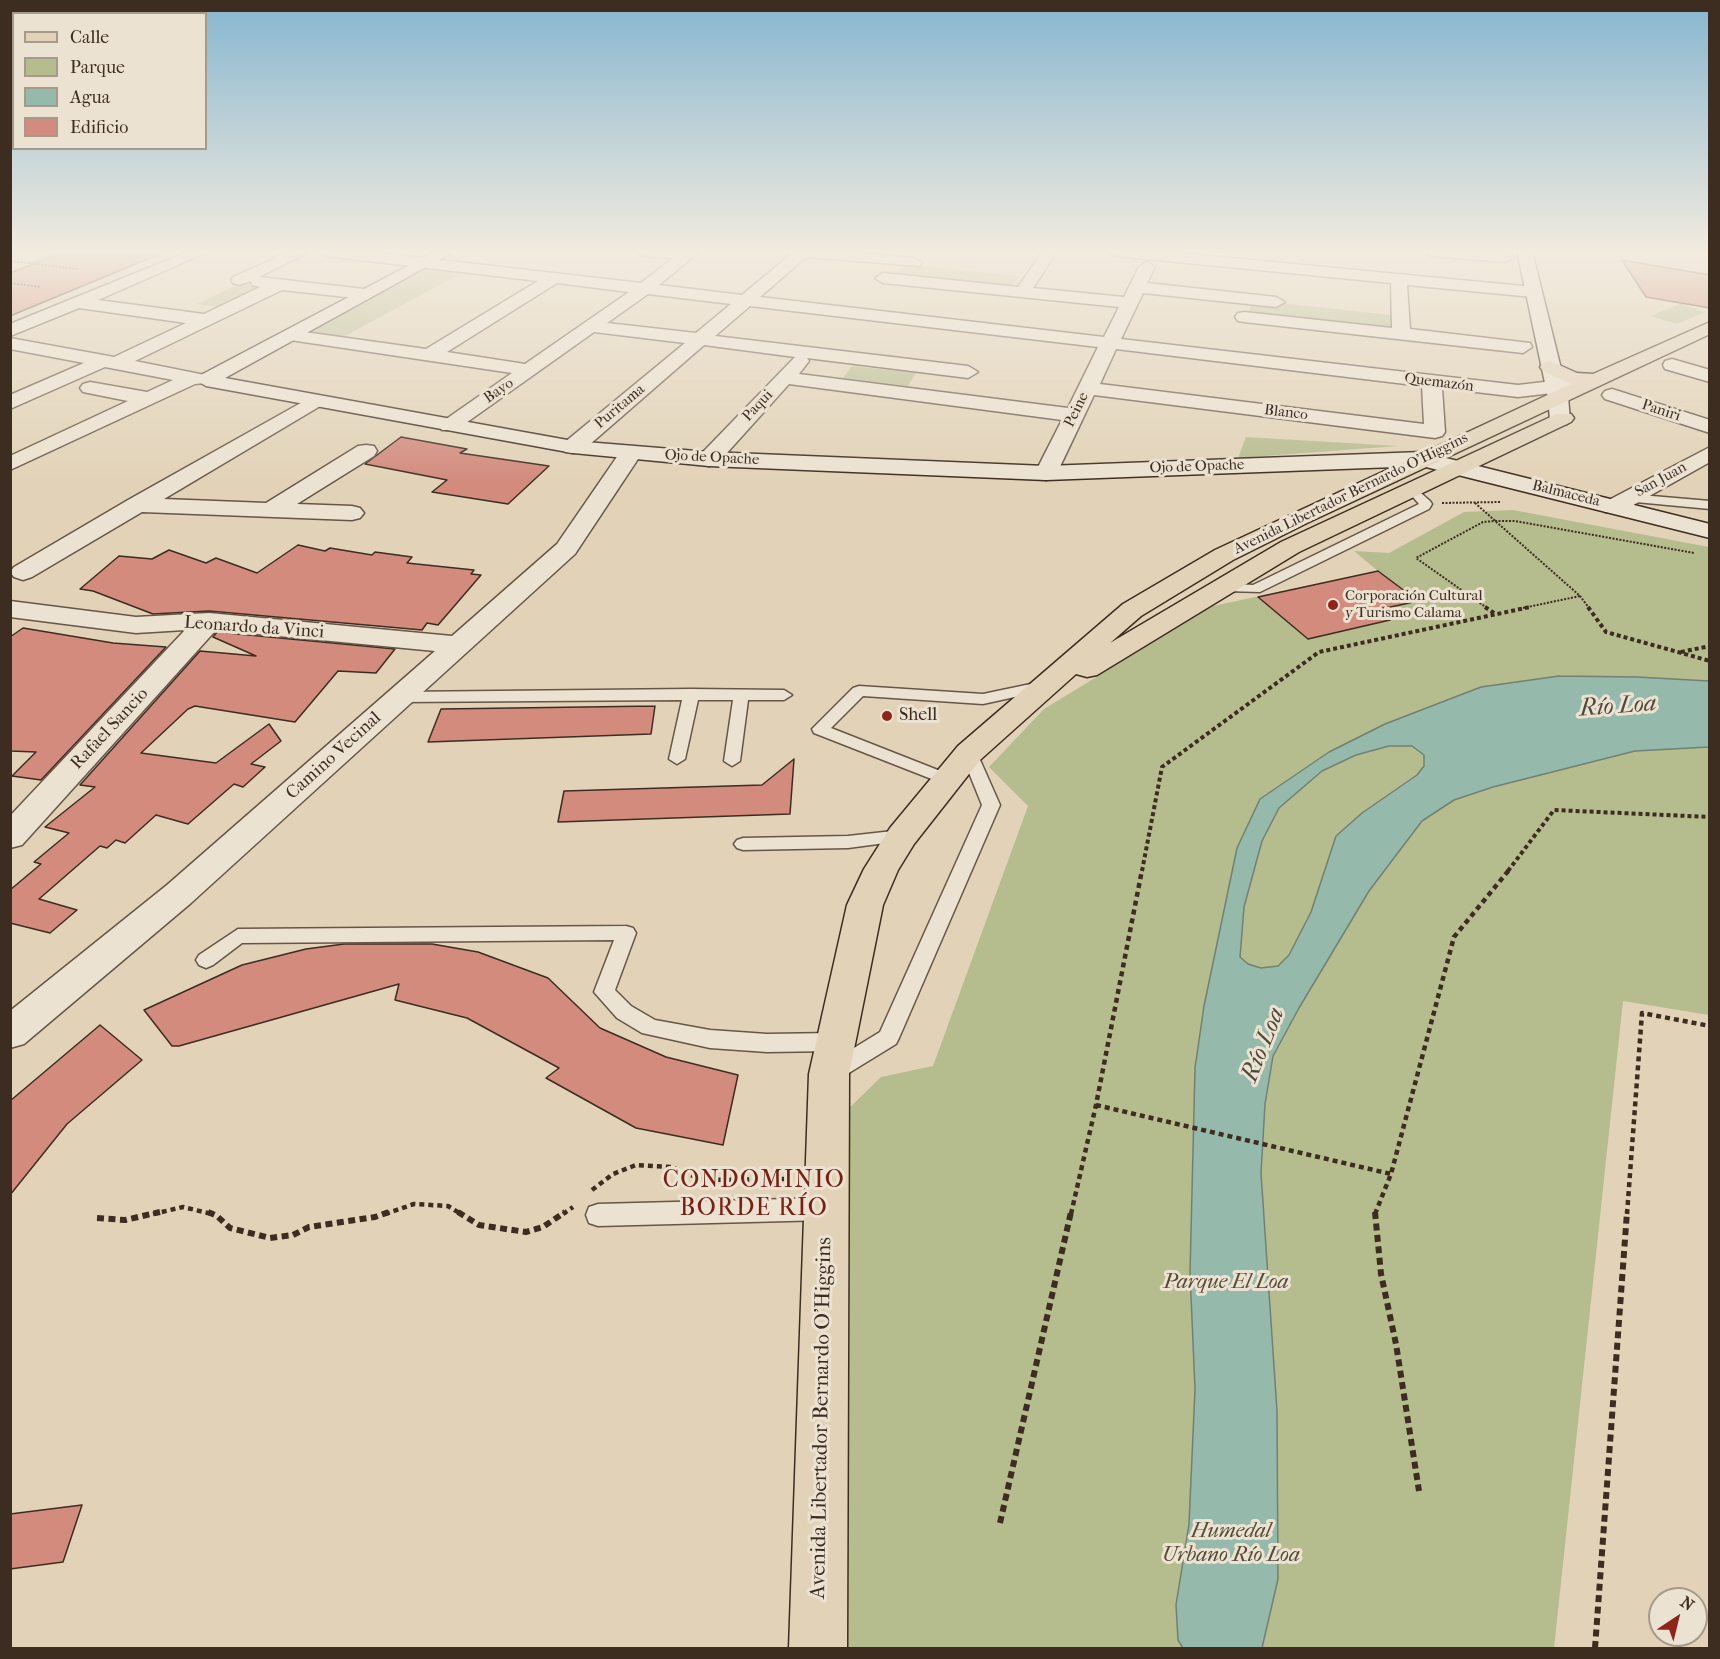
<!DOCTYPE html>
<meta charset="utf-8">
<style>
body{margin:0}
#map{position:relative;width:1720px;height:1659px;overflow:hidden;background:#e2d3b8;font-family:"IM FELL French Canon",serif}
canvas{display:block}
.frame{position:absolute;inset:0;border:12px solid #3d2d21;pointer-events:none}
.legend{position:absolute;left:12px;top:12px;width:195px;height:138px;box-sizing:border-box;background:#ece2d1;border:2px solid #a69a8b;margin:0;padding:8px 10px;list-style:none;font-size:18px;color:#3d2d21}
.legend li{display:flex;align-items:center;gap:12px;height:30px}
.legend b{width:30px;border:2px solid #a69a8b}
.north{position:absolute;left:1648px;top:1587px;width:60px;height:60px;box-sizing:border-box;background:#ece2d1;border:2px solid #a69a8b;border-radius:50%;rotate:35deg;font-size:16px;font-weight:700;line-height:24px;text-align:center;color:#3d2d21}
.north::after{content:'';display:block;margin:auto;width:21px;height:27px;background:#8f2418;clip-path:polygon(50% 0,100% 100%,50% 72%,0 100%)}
</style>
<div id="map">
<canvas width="1720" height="1659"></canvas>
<div class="frame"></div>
<ul class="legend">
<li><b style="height:8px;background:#e2d3b8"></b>Calle</li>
<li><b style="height:16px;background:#b5bc8d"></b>Parque</li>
<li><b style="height:16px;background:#95b9aa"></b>Agua</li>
<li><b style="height:16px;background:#d28b7d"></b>Edificio</li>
</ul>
<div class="north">N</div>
</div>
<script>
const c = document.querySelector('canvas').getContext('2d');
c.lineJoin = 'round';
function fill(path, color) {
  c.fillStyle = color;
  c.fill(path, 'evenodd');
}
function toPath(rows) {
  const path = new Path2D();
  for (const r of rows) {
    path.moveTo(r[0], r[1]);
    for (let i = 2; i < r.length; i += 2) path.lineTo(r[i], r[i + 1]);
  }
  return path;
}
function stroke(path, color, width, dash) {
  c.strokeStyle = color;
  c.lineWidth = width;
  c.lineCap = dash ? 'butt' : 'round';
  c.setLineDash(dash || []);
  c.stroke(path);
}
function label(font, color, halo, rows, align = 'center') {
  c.font = font + ' "IM FELL French Canon",serif';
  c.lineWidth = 6;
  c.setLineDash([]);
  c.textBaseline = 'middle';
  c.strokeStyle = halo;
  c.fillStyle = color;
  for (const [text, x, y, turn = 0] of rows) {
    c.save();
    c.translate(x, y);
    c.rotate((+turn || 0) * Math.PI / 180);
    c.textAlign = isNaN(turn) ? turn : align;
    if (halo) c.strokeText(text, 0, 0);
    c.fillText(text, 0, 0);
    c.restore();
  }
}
fill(toPath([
 [903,264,1019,276,1011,289,894,275],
 [422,268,462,273,343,337,301,332],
 [239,284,262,287,220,307,197,304],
 [1253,300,1391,315,1391,330,1248,314],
 [1680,304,1705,312,1677,324,1650,316],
 [852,366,916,373,908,386,843,378],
 [1246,437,1398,446,1238,458],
 [1513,510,1709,547,1709,1015,1623,1001,1554,1648,842,1648,844,1447,842,1115,881,1077,933,1066,1028,806,989,767,1044,709,1213,606,1378,571,1354,551,1389,553,1464,512]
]), '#b5bc8d');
const water = toPath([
 [1559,676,1637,677,1709,681,1709,747,1635,751,1493,787,1454,800,1422,821,1369,891,1299,1008,1273,1056,1265,1104,1261,1173,1277,1411,1278,1579,1262,1648,1183,1648,1178,1640,1176,1605,1189,1524,1195,1389,1190,1273,1195,1068,1204,1006,1237,848,1260,799,1329,752,1385,724,1481,687,1559,676],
 [1389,746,1412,746,1424,755,1424,766,1417,775,1362,813,1336,836,1311,912,1289,955,1278,966,1261,968,1248,964,1240,957,1244,907,1262,841,1279,808,1322,771,1356,755,1389,746]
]);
fill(water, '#95b9aa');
stroke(water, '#728173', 1.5);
const building = toPath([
 [67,251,167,251,10,316,10,273,67,251],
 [1622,260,1710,275,1710,308,1646,297,1622,260],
 [401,437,467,449,460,453,549,466,508,504,432,492,447,480,365,464,401,437],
 [298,545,325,551,330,548,372,555,375,552,412,557,407,563,474,570,471,574,481,575,438,625,427,623,422,630,209,611,153,614,93,591,80,589,119,556,152,559,169,550,206,563,216,558,257,573,298,545],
 [1378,571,1418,601,1377,610,1390,620,1308,639,1258,597,1378,571],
 [23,628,113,643,166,647,41,780,12,776,36,752,10,751,10,637,23,628],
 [217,632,395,649,376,673,338,671,295,722,195,706,188,709,141,753,216,763,269,724,281,741,251,764,265,767,243,787,234,784,188,824,156,815,125,843,116,840,107,848,100,846,39,899,77,910,50,933,10,923,10,890,41,864,34,862,69,833,45,827,95,787,80,785,200,651,256,656,213,637,217,632],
 [655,706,651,734,428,742,441,709,655,706],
 [794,759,790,814,558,822,564,791,762,785,794,759],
 [344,944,432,944,478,952,548,978,600,1028,666,1057,738,1075,723,1145,636,1128,546,1078,559,1068,467,1018,395,1000,399,984,179,1046,172,1046,144,1010,242,965,306,949,344,944],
 [100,1025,142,1060,67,1124,10,1195,10,1101,100,1025],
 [82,1505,63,1562,10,1569,10,1514,82,1505]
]);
fill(building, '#d28b7d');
stroke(building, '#3d2d21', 1.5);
const service = toPath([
 [1413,486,1430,501,1432,504,1429,509,1260,592,1225,591,1218,587,1225,583,1253,585,1419,504,1407,490,1413,486],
 [1629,494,1710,501,1710,509,1625,501,1623,498,1629,494],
 [1045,681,1051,683,1053,686,1051,689,983,704,863,696,831,728,953,776,956,780,953,784,947,785,814,733,812,729,853,688,859,686,983,694,1045,681],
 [691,689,784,690,792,695,784,700,748,700,740,761,732,766,724,761,733,700,698,700,685,759,677,764,669,759,682,700,401,702,393,697,401,692,691,689],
 [969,748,977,753,1000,805,899,1038,896,1044,839,1079,831,1082,823,1079,820,1073,823,1067,880,1032,982,805,961,753,969,748],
 [902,830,911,836,908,840,848,848,743,850,737,848,734,844,737,840,743,838,848,836,902,830],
 [626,926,633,928,636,933,615,990,631,1006,655,1020,710,1030,767,1034,834,1033,842,1036,845,1042,842,1048,834,1051,767,1052,710,1048,642,1033,617,1018,594,992,614,940,242,943,213,965,206,968,199,965,196,960,199,955,238,929,626,926],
 [826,1198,835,1201,838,1209,835,1217,826,1220,598,1226,589,1223,586,1215,589,1207,598,1204,826,1198]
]);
const minor = toPath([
 [190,251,210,251,98,300,204,314,260,287,252,285,251,281,239,285,233,283,231,280,233,277,291,251,311,251,259,277,364,289,372,294,364,299,282,290,135,361,205,375,208,379,205,383,195,384,10,470,10,456,128,401,83,392,80,388,83,384,90,382,147,392,173,380,105,367,10,409,10,395,84,363,10,349,10,338,114,357,186,323,79,308,10,336,10,324,190,251],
 [319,251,362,251,641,283,673,258,643,256,636,251,700,251,659,285,742,295,790,255,787,251,836,251,914,258,922,263,920,266,806,257,760,297,1104,337,1119,307,883,283,875,278,883,273,1018,287,1043,251,1057,251,1033,288,1124,297,1139,267,1147,262,1155,267,1147,283,1276,297,1285,302,1276,307,1143,293,1121,339,1518,385,1587,377,1597,383,1587,389,1518,397,1442,388,1445,432,1442,436,1435,438,1094,395,1057,473,1054,478,1046,480,1038,478,1035,473,1062,420,789,384,717,464,709,466,701,464,698,459,701,454,795,357,704,345,581,452,573,453,565,452,562,447,565,442,685,343,594,332,456,430,442,430,439,426,442,422,512,373,290,340,281,335,290,330,426,349,538,281,326,256,319,251],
 [557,283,629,292,525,364,447,352,557,283],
 [648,294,731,304,696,333,607,323,648,294],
 [750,306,1098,347,1068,408,799,374,809,361,807,358,968,378,978,372,968,366,715,336,750,306],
 [1116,349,1422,386,1424,424,1100,384,1116,349],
 [1107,251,1158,251,1533,287,1541,292,1533,297,1407,285,1410,329,1530,343,1532,347,1523,353,1244,322,1238,321,1235,317,1238,313,1244,312,1392,328,1391,283,1115,256,1107,251],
 [1423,251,1484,251,1506,252,1514,257,1506,262,1431,256,1423,251],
 [1672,359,1710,370,1710,382,1665,369,1663,365,1665,361,1672,359],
 [1612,389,1710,420,1710,433,1605,399,1602,395,1605,391,1612,389],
 [315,395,322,397,325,401,322,405,164,499,266,503,358,446,366,445,374,446,377,451,374,456,297,504,352,506,360,508,364,513,360,518,352,520,142,512,32,577,23,580,14,577,10,572,14,567,128,500,315,395],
 [631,447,639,448,642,453,575,554,191,903,24,1044,10,1048,10,1011,167,885,435,651,216,630,22,845,10,848,10,816,185,630,136,633,10,617,10,601,136,617,209,613,452,636,557,544,623,448,631,447],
 [1710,447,1710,462,1621,512,1605,512,1601,507,1605,502,1710,447]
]);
const secondary = toPath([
 [436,251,455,251,225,378,573,441,709,452,1046,466,1422,452,1710,524,1710,538,1422,466,1046,480,709,466,573,453,206,386,196,380,199,376,436,251],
 [1517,251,1532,251,1568,397,1570,420,1567,424,1560,426,1553,424,1550,420,1548,397,1517,251]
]);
const primary = toPath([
 [1710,322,1710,334,1307,523,1233,560,1141,616,1110,643,1281,542,1557,414,1571,414,1574,418,1571,422,1299,552,1097,675,1087,677,1076,674,980,760,914,844,898,870,883,905,849,1074,847,1648,789,1648,809,1074,847,905,864,869,890,828,958,746,1123,604,1215,550,1571,384,1543,371,1540,367,1543,363,1550,361,1577,373,1593,374,1710,322]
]);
stroke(service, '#665647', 3);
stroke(minor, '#665647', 3);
stroke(secondary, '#3d2d21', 3);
stroke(primary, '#3d2d21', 3);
stroke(toPath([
 [10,261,79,269],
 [29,263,61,251],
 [10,283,40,287],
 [1442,503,1501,502],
 [1475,503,1580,596,1589,608],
 [1487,608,1416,558,1483,522,1495,521,1515,521,1694,553],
 [1523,608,1580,596]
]), '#3d2d21', 2, [2, 1.5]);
stroke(toPath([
 [1485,607,1494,613],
 [1588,607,1606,632,1710,661],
 [1681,652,1710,646],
 [1142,871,1162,767,1319,652,1530,607],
 [1508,871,1554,810,1710,817]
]), '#3d2d21', 4, [4, 3]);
stroke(toPath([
 [1096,1105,1391,1174],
 [592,1190,613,1174,636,1165,672,1167,703,1180,790,1179],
 [153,1214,183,1207,212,1214],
 [385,1214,414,1204,448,1206,461,1214],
 [563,1214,573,1207],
 [1071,1214,1096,1105,1142,870],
 [1375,1214,1391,1174,1454,937,1509,870],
 [1627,1214,1642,1013,1710,1026]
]), '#3d2d21', 4.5, [5, 4]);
stroke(toPath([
 [208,1212,217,1216,230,1228,270,1238,293,1235,309,1227,375,1217,389,1212],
 [458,1212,479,1225,526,1232,543,1227,565,1212],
 [1375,1212,1381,1274,1396,1344,1419,1491],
 [97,1218,125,1220,160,1212],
 [1000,1523,1071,1212],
 [1595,1648,1627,1212]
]), '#3d2d21', 6, [7, 4.5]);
fill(service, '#ece2d1');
fill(minor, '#ece2d1');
fill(secondary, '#ece2d1');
fill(primary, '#e2d3b8');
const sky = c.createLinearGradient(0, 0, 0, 483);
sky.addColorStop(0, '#87b6cf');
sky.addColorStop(0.52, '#f2ebdf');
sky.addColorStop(1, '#f2ebdf00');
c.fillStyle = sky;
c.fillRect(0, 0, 1720, 483);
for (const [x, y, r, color] of [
 [1333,605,6,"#8f2418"],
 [887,716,6,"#8f2418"]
]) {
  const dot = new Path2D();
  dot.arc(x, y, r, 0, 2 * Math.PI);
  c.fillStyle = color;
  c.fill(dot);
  stroke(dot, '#ece2d1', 2);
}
label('15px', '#3d2d21', '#ece2d1', [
 ["Quemazón",1439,383,7],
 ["Bayo",499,391,-35],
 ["Paqui",758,406,-47],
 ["Puritama",620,407,-40],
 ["Peine",1077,410,-64],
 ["Paniri",1661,411,18],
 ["Blanco",1286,413,7],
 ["Ojo de Opache",712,458,3],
 ["Ojo de Opache",1197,467,-2],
 ["San Juan",1661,480,-29],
 ["Avenida Libertador Bernardo O'Higgins",1351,494,-26],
 ["Balmaceda",1566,494,14]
]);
label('15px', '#3d2d21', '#ece2d1', [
 ["Corporación Cultural",1345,596],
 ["y Turismo Calama",1345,613]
], 'left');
label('18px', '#3d2d21', '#ece2d1', [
 ["Leonardo da Vinci",254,628,4],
 ["Rafael Sancio",110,729,-47],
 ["Camino Vecinal",334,756,-42]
]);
label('18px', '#3d2d21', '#ece2d1', [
 ["Shell",899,716]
], 'left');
label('italic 21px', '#554a37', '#ece2d1', [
 ["Parque El Loa",1226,1283],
 ["Humedal",1231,1532],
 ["Urbano Río Loa",1231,1556]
]);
label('21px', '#3d2d21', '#ece2d1', [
 ["Avenida Libertador Bernardo O'Higgins",822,1418,-89]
]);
label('italic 24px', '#4f493c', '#ece2d1', [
 ["Río Loa",1618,707,-4],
 ["Río Loa",1264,1045,-68]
]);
c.letterSpacing = '1.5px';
label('24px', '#7a1f14', '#ece2d1', [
 ["CONDOMINIO",754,1181],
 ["BORDE RÍO",754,1209]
]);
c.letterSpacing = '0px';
</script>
